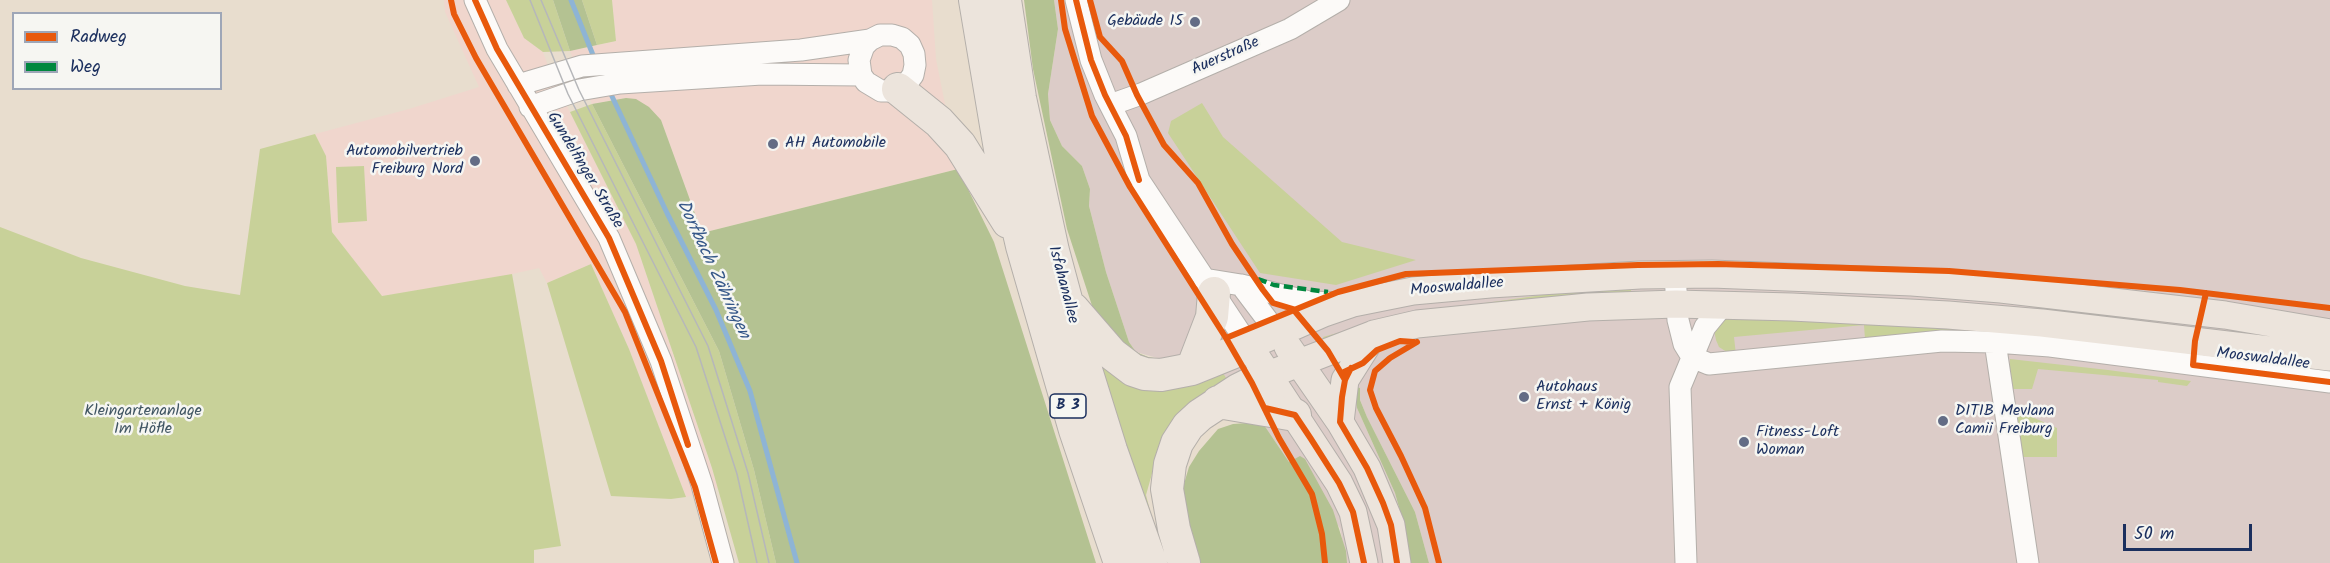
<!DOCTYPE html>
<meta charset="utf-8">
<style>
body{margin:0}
#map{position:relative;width:2330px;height:563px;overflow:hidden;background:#e8ddce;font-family:Kalam,sans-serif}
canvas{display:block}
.legend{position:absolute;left:12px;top:12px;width:210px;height:78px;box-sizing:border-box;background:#f6f6f2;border:2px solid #9ea6b7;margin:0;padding:8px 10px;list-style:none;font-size:18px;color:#1b2f5e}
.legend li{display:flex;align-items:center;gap:12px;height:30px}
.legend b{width:30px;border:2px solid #9ea6b7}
.scale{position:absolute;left:2123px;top:524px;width:129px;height:27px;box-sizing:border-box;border:3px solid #1b2f5e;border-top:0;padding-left:8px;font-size:18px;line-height:21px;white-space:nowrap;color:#1b2f5e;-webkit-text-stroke:4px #f6f6f2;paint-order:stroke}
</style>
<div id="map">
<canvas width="2330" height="563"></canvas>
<ul class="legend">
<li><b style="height:8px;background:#e8590c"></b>Radweg</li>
<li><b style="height:8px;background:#00873e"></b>Weg</li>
</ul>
<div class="scale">50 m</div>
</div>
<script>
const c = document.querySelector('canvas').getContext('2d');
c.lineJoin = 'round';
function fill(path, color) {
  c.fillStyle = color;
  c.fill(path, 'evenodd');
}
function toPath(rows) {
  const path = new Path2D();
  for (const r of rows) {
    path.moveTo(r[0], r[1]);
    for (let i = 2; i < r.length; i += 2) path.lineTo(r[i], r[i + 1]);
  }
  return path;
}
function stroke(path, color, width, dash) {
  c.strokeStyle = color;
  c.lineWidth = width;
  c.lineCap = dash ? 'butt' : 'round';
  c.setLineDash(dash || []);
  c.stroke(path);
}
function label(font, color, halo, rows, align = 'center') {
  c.font = font + ' Kalam,sans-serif';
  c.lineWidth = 5;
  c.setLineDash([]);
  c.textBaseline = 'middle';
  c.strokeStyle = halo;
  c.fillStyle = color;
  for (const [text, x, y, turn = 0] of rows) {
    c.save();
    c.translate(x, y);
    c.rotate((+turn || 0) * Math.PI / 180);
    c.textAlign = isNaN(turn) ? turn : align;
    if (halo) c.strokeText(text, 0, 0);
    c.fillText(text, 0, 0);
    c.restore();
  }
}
fill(toPath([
 [444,0,506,0,524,38,543,52,551,74,636,244,718,488,686,497,629,349,591,264,547,283,539,268,490,279,382,296,332,232,326,156,315,134,409,109,479,87,445,12],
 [612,0,932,0,936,59,958,169,702,233,661,120,626,98,592,104,576,67,570,51,616,41]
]), '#f0d6cd');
fill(toPath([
 [1054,0,2330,0,2330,563,1429,563,1415,512,1367,417,1360,400,1360,388,1355,397,1357,408,1395,493,1405,529,1411,563,1347,563,1340,528,1289,462,1262,422,1190,352,1165,360,1136,352,1129,342,1106,272,1089,206,1090,189,1082,166,1062,146,1050,120,1048,94,1058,29]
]), '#dcccc8');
fill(toPath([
 [506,0,553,0,570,51,543,52,524,38],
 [582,0,612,0,616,41,597,45],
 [1202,103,1223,137,1342,242,1416,260,1336,285,1260,273,1168,133,1171,121],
 [592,104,719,351,754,470,776,563,739,563,712,468,636,244,570,112],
 [315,134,326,156,332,232,382,296,512,274,561,546,534,550,534,563,0,563,0,227,81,258,185,286,240,295,260,149],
 [364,166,367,221,338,223,336,167],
 [591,264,629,349,686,497,671,499,611,496,547,283],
 [1631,285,1631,296,1326,343,1323,337,1366,325,1442,309,1600,287],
 [1725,315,2039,332,1865,339,1864,325,1734,337,1736,355,1730,354,1719,347,1716,340,1714,330],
 [1087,351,1106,365,1119,380,1136,386,1221,370,1228,381,1166,432,1153,470,1146,495,1155,530,1168,563,1160,563],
 [2010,359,2108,370,2191,381,2187,386,2158,382,2158,380,2038,369,2032,389,2012,389,2009,372],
 [2016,410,2057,428,2057,457,2022,457]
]), '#c8d199');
fill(toPath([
 [553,0,582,0,597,45,570,51],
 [1024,0,1054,0,1058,29,1048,94,1050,120,1062,146,1082,166,1090,189,1089,206,1106,272,1129,342,1136,352,1148,357,1165,360,1178,356,1172,366,1139,363,1097,321,1067,229,1033,69],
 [626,98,636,99,649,107,661,120,702,233,958,169,994,242,1096,563,776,563,754,470,719,351,592,104],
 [1356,387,1360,388,1360,400,1367,417,1415,512,1429,563,1411,563,1405,529,1395,493,1357,408,1355,397],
 [1262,422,1289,462,1300,456,1305,459,1333,510,1346,551,1347,563,1195,563,1183,513,1183,487,1189,467,1199,451,1218,429,1233,424]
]), '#b4c292');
stroke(toPath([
 [571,0,595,60],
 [609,90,667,213,716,310,750,391,797,563]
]), '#8eb4d5', 5);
const minor = toPath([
 [475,0,497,49,609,238,661,361,702,485,723,563],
 [1076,0,1091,60,1105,95,1126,136,1139,180,1249,346],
 [518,85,582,66,801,50,870,40,880,35,892,35,902,38,910,45,914,54,915,65,913,75,907,83,890,91,881,91,866,82,861,75,859,60,864,46,870,40],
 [1110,105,1141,94,1290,29,1339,0],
 [530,107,579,90,620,83,762,74,861,75],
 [1675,275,1678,320,1684,344,1692,357,1709,364,1942,341,1995,342,2050,346,2330,382],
 [1204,279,1241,285,1309,302,1343,303],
 [1241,285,1278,334],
 [1995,342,2028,563],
 [1686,563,1680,387,1705,327,1723,305]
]);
const major = toPath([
 [1288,347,1340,422,1367,468,1391,525,1397,563],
 [1268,375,1374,334,1417,324,1588,307,1676,304,1792,307,1948,315,2042,323,2330,357],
 [1340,422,1345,380,1374,334],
 [1364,563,1353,512,1339,483,1249,346,1324,313,1353,303,1413,291,1490,284,1640,275,1712,274,1912,282,2001,289,2225,315,2330,333]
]);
const highway = toPath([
 [975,0,1001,155,1022,246,1075,430,1120,563],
 [1005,0,1020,98,1053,251,1078,344,1111,450,1151,563],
 [898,89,939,122,960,145,1008,222],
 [1073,309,1112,354,1133,370,1145,374,1161,375,1192,369,1249,346],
 [1192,369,1212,317,1214,293],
 [1218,402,1295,415],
 [1184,563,1174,529,1167,489,1170,464,1177,443,1188,426,1200,415,1238,390,1268,375]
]);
stroke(minor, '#b4afaa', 23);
stroke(major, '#b4afaa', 29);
stroke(highway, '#b4afaa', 34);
stroke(minor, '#fcfaf8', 21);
stroke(major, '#ece4dc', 27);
stroke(highway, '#ece4dc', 32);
stroke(toPath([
 [530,0,568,94,696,347,737,474,757,563],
 [541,0,579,90,708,346,748,473,769,563]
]), '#b6b7ba', 1.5);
stroke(toPath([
 [1258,279,1274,285,1328,292]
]), '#00873e', 4.5, [9, 4.5]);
stroke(toPath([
 [451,0,454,14,476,58,625,312,695,487,716,563],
 [475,0,497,49,609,238,661,361,688,445],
 [1061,0,1065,29,1092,116,1130,187,1226,338,1252,383,1279,438,1312,494,1322,534,1325,563],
 [1076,0,1091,60,1105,95,1126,136,1139,180],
 [1090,0,1100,37,1122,61,1137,95,1164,145,1198,183,1232,244,1263,290,1273,303,1293,309,1328,351,1345,380],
 [2206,293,2195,341,2193,365,2330,382],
 [1226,338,1338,292,1406,274,1638,265,1718,264,1949,271,2180,290,2330,308],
 [1417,342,1390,358,1375,371,1370,390,1376,408,1401,456,1425,508,1439,563],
 [1351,368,1345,380,1342,397,1340,422,1367,468,1383,503,1391,525,1397,563],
 [1342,373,1363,363,1377,350,1400,341,1414,342],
 [1265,408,1295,415,1311,439,1339,483,1353,512,1364,563]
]), '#e8590c', 6);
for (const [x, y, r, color] of [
 [1195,22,6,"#636c85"],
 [773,144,6,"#636c85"],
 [475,161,6,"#636c85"],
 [1524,397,6,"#636c85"],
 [1943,421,6,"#636c85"],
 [1744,442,6,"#636c85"]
]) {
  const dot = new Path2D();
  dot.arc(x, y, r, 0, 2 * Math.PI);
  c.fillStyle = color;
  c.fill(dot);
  stroke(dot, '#f6f6f2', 2);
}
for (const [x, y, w] of [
 [1068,406,36]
]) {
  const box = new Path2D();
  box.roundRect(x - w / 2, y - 12, w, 24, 4.5);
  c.fillStyle = '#f6f6f2';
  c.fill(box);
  stroke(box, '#1b2f5e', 1.5);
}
label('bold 15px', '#1b2f5e', null, [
 ["B 3",1068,406]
]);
label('16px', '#1b2f5e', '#f6f6f2', [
 ["Gebäude 15",1183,22,"right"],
 ["AH Automobile",785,144],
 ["Automobilvertrieb",463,152,"right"],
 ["Freiburg Nord",463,170,"right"],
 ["Autohaus",1536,388],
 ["Ernst + König",1536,406],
 ["DITIB Mevlana",1955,412],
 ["Camii Freiburg",1955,430],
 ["Fitness-Loft",1756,433],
 ["Woman",1756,451]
], 'left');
label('16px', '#1b2f5e', '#f6f6f2', [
 ["Auerstraße",1226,57,-24],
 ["Gundelfinger Straße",584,171,59],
 ["Isfahanallee",1062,285,75],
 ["Mooswaldallee",1457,288,-5],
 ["Mooswaldallee",2263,360,7]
]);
label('16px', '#405562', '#f6f6f2', [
 ["Kleingartenanlage",143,412],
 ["Im Höfle",143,430]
]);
label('italic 18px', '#365889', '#f6f6f2', [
 ["Dorfbach Zähringen",712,270,65]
]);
</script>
